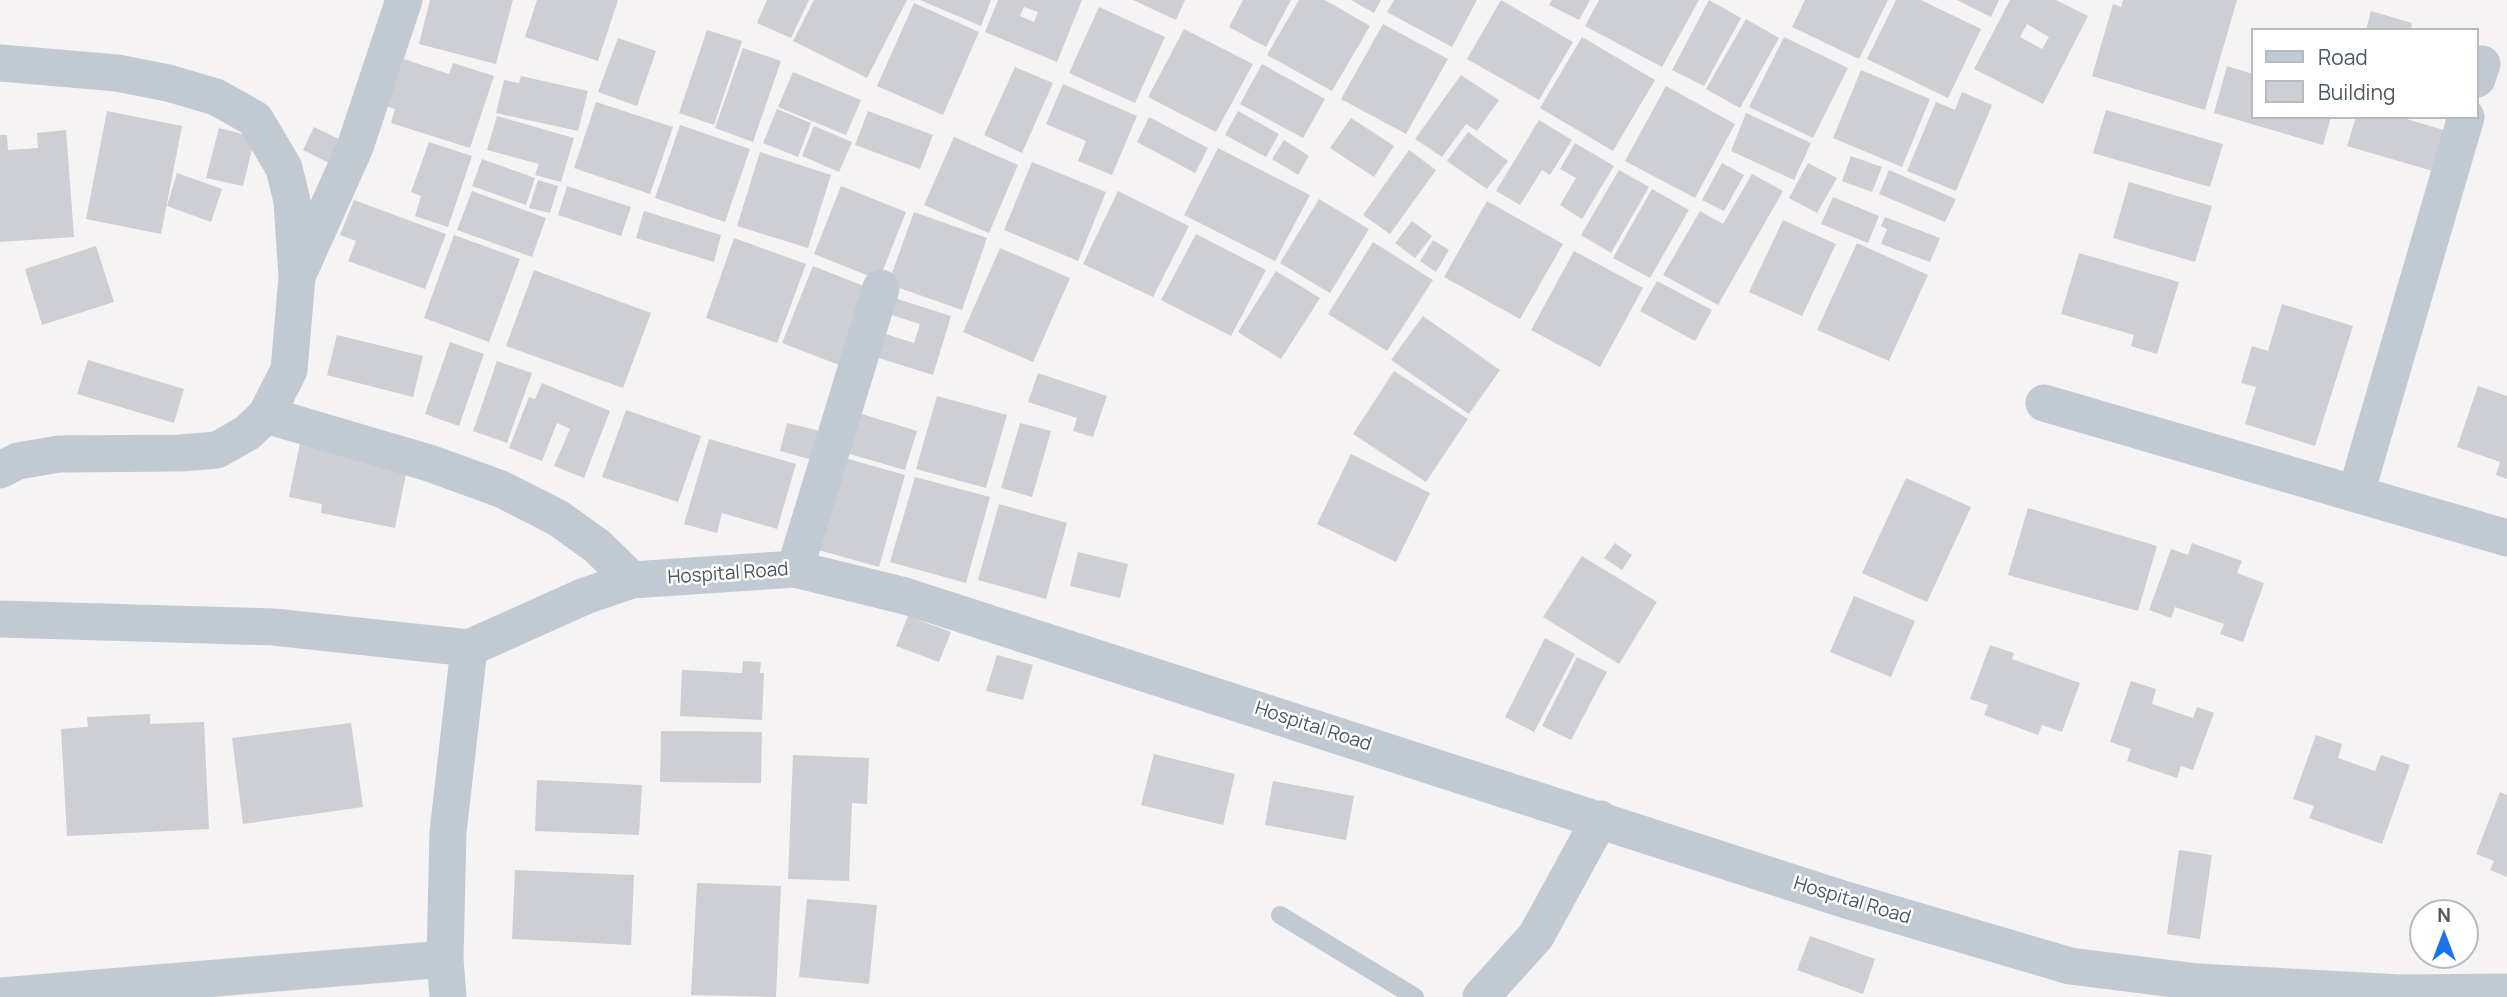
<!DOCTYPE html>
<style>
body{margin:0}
#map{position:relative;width:2507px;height:997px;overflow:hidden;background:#f5f3f3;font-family:Manrope,sans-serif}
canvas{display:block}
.legend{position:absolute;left:2251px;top:28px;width:228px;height:91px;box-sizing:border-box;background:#fff;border:2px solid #b7bbc0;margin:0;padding:9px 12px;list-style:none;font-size:21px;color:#4a5661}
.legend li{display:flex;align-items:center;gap:14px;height:35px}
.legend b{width:35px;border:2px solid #b7bbc0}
.north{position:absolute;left:2409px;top:899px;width:70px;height:70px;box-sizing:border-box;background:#fff;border:2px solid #b7bbc0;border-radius:50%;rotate:0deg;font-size:19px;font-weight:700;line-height:28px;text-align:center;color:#4a5661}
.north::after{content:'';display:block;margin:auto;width:24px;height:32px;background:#1a73e8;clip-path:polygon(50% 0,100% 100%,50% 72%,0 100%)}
</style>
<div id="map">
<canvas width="2507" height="997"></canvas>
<ul class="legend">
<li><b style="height:9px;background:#c1cad2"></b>Road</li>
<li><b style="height:19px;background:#cdcfd5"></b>Building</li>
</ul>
<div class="north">N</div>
</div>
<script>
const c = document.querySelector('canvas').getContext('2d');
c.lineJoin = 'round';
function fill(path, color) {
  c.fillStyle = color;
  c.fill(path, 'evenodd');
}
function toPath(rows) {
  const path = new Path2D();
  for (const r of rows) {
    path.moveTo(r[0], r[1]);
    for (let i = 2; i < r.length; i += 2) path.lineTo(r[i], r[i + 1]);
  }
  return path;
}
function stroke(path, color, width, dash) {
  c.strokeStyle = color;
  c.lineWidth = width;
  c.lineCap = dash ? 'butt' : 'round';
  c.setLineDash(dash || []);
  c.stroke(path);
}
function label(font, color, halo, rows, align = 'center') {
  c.font = font + ' Manrope,sans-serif';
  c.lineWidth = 5;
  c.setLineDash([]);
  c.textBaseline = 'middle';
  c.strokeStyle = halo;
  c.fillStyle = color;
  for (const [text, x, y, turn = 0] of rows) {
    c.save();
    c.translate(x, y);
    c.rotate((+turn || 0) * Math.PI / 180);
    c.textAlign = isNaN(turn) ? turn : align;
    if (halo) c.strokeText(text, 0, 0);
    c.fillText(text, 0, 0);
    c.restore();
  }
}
fill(toPath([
 [430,0,513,0,496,64,419,44],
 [537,0,618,0,598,61,525,37],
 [767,0,809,0,791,38,757,23],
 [814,0,907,0,867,78,793,41],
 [920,0,991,0,981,26],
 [998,0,1082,0,1057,62,985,32],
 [1024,7,1038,12,1034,22,1020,16],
 [1133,0,1185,0,1176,20],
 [1243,0,1291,0,1266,47,1229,27],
 [1299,0,1325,0,1370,26,1332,91,1267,55],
 [1351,0,1381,0,1374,13],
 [1394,0,1477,0,1452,47,1387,12],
 [1501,0,1573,42,1539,100,1467,59],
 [1552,0,1590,0,1579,20,1549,5],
 [1599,0,1699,0,1662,67,1585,26],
 [1709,0,1741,18,1704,86,1672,70],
 [1805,0,1888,0,1859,59,1792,27],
 [1896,0,1921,0,1981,29,1948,98,1867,59],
 [1957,0,1999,0,1991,17],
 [2010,0,2056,0,2088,16,2043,104,1974,69],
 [2027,24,2049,37,2042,49,2020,37],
 [2123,0,2237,0,2205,110,2092,76,2113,4,2121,7],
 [914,3,979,32,943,115,877,86],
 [1099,7,1165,37,1135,103,1069,73],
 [2371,11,2412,23,2411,30,2366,30],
 [1746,19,1779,38,1740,108,1706,89],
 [1383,24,1448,59,1406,134,1341,99],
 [1184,29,1253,64,1216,132,1148,97],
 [707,30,742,41,714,125,679,113],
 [1582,37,1655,80,1613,151,1540,108],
 [1784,37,1848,68,1813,138,1749,107],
 [618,38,656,51,637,106,598,92],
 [743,48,781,61,753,142,715,128],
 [404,59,449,74,453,63,494,76,470,148,391,123,395,109,376,103,383,81,395,84],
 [1262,64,1325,99,1303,138,1240,104],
 [2227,66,2253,74,2253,117,2331,117,2323,145,2214,113],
 [1015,67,1053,83,1022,153,984,135],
 [1861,70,1930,99,1902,167,1833,138],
 [793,72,861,100,846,135,778,107],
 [1461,75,1499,100,1477,131,1466,124,1442,157,1415,139],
 [521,76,588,91,578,131,496,113,504,80,519,83],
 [1063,84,1137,116,1112,175,1078,161,1086,141,1046,124],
 [1666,86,1735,124,1695,198,1625,161],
 [1962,92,1992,105,1956,191,1907,171,1936,102,1955,110],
 [596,102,673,127,650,194,574,168],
 [777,109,811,123,798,157,763,143],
 [2106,110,2223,144,2210,187,2093,153],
 [107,111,182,126,161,234,86,219],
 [868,111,933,135,920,169,855,145],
 [1238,111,1279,134,1266,157,1225,135],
 [1746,113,1811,143,1794,180,1731,151],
 [497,116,574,138,561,182,535,175,539,164,487,150],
 [1149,117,1208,148,1195,173,1137,142],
 [2356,117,2400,117,2447,131,2436,172,2347,146],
 [1351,118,1394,146,1374,177,1330,148],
 [1539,120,1572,140,1550,175,1542,170,1520,205,1496,191],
 [680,125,750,149,725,222,655,198],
 [814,126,852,142,839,172,802,156],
 [314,127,341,140,329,163,303,150],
 [219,128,255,137,243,186,206,178],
 [66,130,74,237,0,242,0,135,7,135,8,150,38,148,37,133],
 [1468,132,1508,161,1487,189,1447,161],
 [954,137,1018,165,989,233,924,205],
 [1284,140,1309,156,1298,175,1272,159],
 [429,142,472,156,448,227,415,216,421,196,411,192],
 [1575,143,1614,166,1582,219,1560,205,1576,178,1560,169],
 [1218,148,1310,195,1275,261,1184,215],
 [1409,150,1436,170,1390,234,1363,215],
 [760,152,831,175,808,248,737,226],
 [1851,156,1882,167,1872,192,1842,181],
 [482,159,535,178,526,205,472,186],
 [1032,162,1106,192,1078,261,1004,230],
 [1722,163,1744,175,1724,211,1702,200],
 [1808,163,1837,178,1817,213,1789,198],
 [1619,170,1649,187,1611,253,1581,235],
 [1889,170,1956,199,1945,222,1879,194],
 [177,173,222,189,211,222,167,206],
 [1752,174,1783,191,1718,305,1663,275,1700,211,1723,224],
 [538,180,558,186,550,213,529,208],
 [2129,182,2212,206,2195,262,2113,238],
 [567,186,631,207,621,236,558,215],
 [841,186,906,212,879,280,814,254],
 [1652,189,1689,210,1650,278,1613,258],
 [472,191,546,218,532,257,457,230],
 [1118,191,1189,226,1153,297,1083,264],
 [1833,197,1879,216,1868,243,1821,224],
 [1319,199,1369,229,1330,293,1280,263],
 [354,200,446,234,425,289,348,261,356,241,340,235],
 [1487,201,1563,244,1520,319,1444,277],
 [644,211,721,235,714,262,636,238],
 [914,212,987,238,962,310,888,284],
 [1885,217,1940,238,1930,262,1881,244,1887,229,1881,226],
 [1783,220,1836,244,1802,316,1749,292],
 [1412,221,1432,236,1415,258,1395,243],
 [1196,234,1266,270,1231,336,1161,300],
 [454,235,520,259,489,342,424,318],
 [734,238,806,264,777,343,706,318],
 [1433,240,1449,250,1436,272,1420,261],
 [1373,242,1433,280,1387,351,1328,314],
 [1857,243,1928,275,1889,361,1817,330],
 [96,246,114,302,42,325,25,269],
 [1000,248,1070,278,1033,362,963,332],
 [1574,251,1643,288,1600,367,1531,330],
 [2079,253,2179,282,2157,354,2131,346,2134,335,2061,314],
 [813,266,869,288,839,365,782,343],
 [534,270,651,313,623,388,506,346],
 [1276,271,1320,298,1281,359,1238,332],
 [1657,281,1712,310,1695,341,1640,311],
 [885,295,951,316,933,375,866,354,873,330,914,343,920,324,879,311],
 [2282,304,2353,326,2315,446,2245,424,2256,387,2241,383,2252,346,2268,351],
 [1423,316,1500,370,1469,414,1391,360],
 [337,335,423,356,413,397,327,375],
 [450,342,484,354,459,426,425,414],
 [88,360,184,389,174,423,77,394],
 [497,361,532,373,507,443,473,431],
 [1394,371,1468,419,1426,482,1353,434],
 [1038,373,1107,396,1093,437,1073,431,1077,418,1028,402],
 [542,383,610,411,584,478,554,466,570,429,557,423,542,461,509,448,529,397,535,399],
 [2478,386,2507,396,2507,479,2496,475,2500,462,2457,447],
 [937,396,1007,415,986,488,916,469],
 [626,410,701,436,678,502,602,477],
 [852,411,917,431,905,470,839,451],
 [787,423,820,431,813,460,780,451],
 [1020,423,1051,431,1032,497,1001,488],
 [709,439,796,464,777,529,722,513,717,533,684,524],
 [300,443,408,464,395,528,321,513,322,504,289,497],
 [1351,454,1430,493,1396,562,1317,524],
 [838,456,905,475,879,567,811,548],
 [915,477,990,497,966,583,890,562],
 [1906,478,1971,507,1927,602,1862,573],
 [999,504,1067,523,1046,599,978,580],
 [2028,508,2157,546,2138,611,2008,575],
 [1615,543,1632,555,1622,570,1604,558],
 [2192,543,2242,561,2237,573,2264,583,2243,642,2220,634,2224,624,2175,607,2171,618,2149,610,2171,549,2188,555],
 [1078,552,1128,564,1120,598,1070,586],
 [1582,556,1657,602,1619,664,1543,617],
 [1854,596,1915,621,1891,677,1830,652],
 [908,616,951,632,939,662,896,646],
 [1545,638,1575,654,1534,732,1505,717],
 [1990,645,2014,653,2012,659,2080,683,2062,732,2042,725,2038,735,1984,715,1988,705,1970,699],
 [997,655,1033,665,1023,700,986,691],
 [1577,657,1607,672,1571,740,1542,726],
 [743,661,761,662,760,673,764,673,762,720,680,716,682,670,742,673],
 [2131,681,2156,689,2152,704,2193,718,2197,707,2214,713,2193,770,2181,766,2177,778,2127,761,2131,749,2110,742],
 [150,714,150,724,204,722,209,829,67,836,61,729,88,727,87,717],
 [351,723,363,807,243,824,232,738],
 [661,731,762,732,761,783,660,782],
 [2316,735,2342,744,2338,758,2375,771,2381,755,2410,765,2382,844,2309,818,2314,806,2293,799],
 [1154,754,1235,774,1223,825,1141,805],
 [793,755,869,758,867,804,852,803,849,881,788,879],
 [537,780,642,785,639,835,535,831],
 [1273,781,1354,796,1346,840,1265,825],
 [2500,792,2507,795,2507,877,2490,870,2494,861,2476,854],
 [2179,850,2212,855,2200,939,2167,934],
 [515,870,634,875,631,945,512,939],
 [697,883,781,886,776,997,691,995],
 [807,899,877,905,869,984,799,977],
 [1810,936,1875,959,1863,994,1797,970]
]), '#cdcfd5');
stroke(toPath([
 [1280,915,1415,997]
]), '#c1cad2', 18);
stroke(toPath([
 [0,63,117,73,168,83,216,97,255,119,284,168,292,201,297,277,289,370,266,415,247,433,217,450,181,453,59,454,18,461,0,470],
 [2477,79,2482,64],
 [299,272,355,147,404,0],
 [2044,403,2507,538],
 [266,415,429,463,501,489,558,518,597,546,632,580],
 [2356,493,2466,117],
 [795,569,881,288],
 [0,619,274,627,469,648],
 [469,648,585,596,632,580,795,569,905,596,1846,900,2070,966,2198,982,2400,993,2507,992],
 [0,996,445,959],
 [448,997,445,959,448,832,469,648],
 [1481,997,1536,936,1600,819]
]), '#c1cad2', 37);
label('19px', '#4a5661', '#fff', [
 ["Hospital Road",728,574,-4],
 ["Hospital Road",1313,727,18],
 ["Hospital Road",1852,901,17]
]);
</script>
